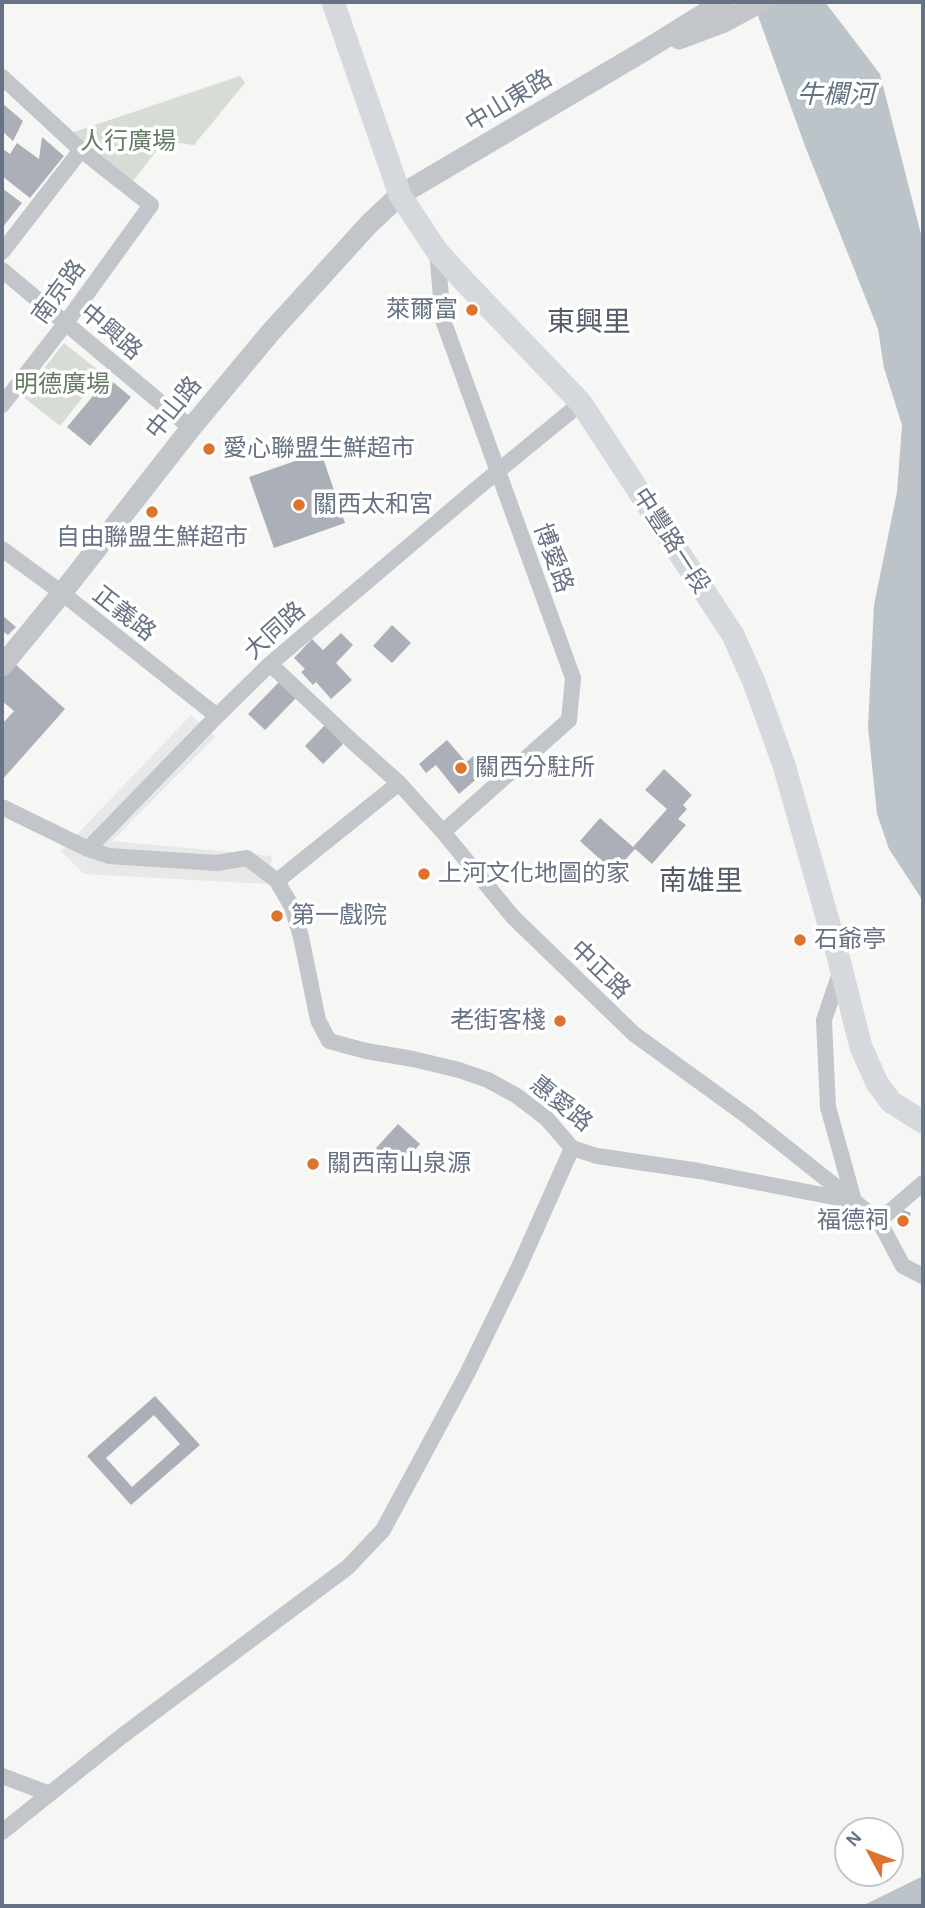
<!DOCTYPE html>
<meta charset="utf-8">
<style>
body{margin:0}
#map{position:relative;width:925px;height:1908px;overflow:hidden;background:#f6f7f4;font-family:"Alegreya Sans",sans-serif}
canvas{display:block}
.frame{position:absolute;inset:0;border:4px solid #677284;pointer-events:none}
.north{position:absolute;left:834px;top:1817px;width:70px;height:70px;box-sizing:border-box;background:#fff;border:2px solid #c2c7ce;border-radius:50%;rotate:311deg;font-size:19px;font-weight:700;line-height:28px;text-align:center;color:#677284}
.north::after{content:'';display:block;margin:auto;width:24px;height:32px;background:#de732d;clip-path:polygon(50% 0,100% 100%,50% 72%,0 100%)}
</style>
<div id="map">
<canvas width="925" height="1908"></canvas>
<div class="frame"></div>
<div class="north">N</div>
</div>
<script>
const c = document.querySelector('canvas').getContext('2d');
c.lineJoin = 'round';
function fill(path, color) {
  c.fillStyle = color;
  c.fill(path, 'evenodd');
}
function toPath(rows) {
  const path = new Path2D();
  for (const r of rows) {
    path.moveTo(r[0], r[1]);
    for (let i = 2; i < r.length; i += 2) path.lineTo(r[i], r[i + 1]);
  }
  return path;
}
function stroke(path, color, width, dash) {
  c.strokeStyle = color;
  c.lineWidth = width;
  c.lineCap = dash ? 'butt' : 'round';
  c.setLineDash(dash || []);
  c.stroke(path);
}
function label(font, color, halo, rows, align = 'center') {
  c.font = font + ' "Alegreya Sans","Noto Sans TC",sans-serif';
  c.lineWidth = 7;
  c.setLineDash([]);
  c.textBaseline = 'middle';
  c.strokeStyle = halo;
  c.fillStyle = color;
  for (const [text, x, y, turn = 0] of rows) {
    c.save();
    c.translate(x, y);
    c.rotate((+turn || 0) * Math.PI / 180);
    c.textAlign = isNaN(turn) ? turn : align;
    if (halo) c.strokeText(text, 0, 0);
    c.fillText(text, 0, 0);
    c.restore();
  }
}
fill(toPath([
 [191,715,215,737,112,841,272,856,268,884,84,874,61,851]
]), '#e7e8e7');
fill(toPath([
 [240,76,245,83,194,145,164,141,133,181,71,133],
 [64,343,102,373,60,426,22,396]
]), '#d7ddd5');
fill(toPath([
 [753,2,825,2,880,74,923,242,923,901,889,849,877,814,868,727,874,605,897,492,902,425,884,368,878,329,805,146],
 [923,1876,923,1906,862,1906]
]), '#bcc4ca');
fill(toPath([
 [2,103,23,121,13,141,2,131],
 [42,137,64,156,30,198,2,176,2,151,3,149,10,154,17,143,39,159],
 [2,188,22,203,2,228],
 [108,378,131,397,90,446,67,427],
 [321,452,345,523,274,548,249,477],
 [2,615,16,627,8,635,2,631],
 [392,625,411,643,392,663,373,646],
 [341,633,353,645,336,663,352,680,331,699,316,682,313,685,301,672,305,669,294,658,312,639,323,650],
 [13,662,65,709,2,780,2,721,3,723,14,711,2,701,2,674],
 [279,682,296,698,265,730,248,714],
 [325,725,343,744,323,764,305,746],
 [447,740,466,762,475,755,487,770,459,794,436,765,426,773,419,764],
 [664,769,692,795,683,805,687,809,678,819,686,825,652,864,633,847,635,849,614,872,580,841,600,818,633,847,667,809,645,790],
 [398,1124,420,1144,399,1168,376,1148],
 [903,1210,911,1213,905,1228,897,1225],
 [155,1396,200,1445,131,1505,87,1456],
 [154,1415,180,1444,132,1487,106,1458]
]), '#abb0b8');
stroke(toPath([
 [2,77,81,150,151,205,65,324,2,405],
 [437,251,443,320,573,678,569,720,443,832],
 [2,252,81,150],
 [2,270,191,428],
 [2,549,62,593,217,716],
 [270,664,353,742,399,783,443,832,513,917,634,1034,747,1116,879,1221,903,1266,923,1276],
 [399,783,277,881,292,907,301,937,318,1020,329,1041,366,1051,413,1059,459,1070,488,1080,517,1096,547,1119,572,1148,597,1156,699,1171,854,1201,828,1107,824,1020,841,970],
 [2,807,88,849,109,856,217,863,247,858,277,881],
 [88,849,217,716,270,664,475,490,581,403],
 [879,1221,923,1183],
 [2,1776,50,1794],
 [2,1832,122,1736,348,1567,383,1530,467,1374,519,1267,572,1148]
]), '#c2c5c9', 16);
stroke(toPath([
 [679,39,722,23,761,2],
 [2,666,62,593,191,428,270,333,369,224,400,195,644,51,723,2]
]), '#c2c5c9', 21);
stroke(toPath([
 [333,2,400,195,437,251,464,281,581,403,733,635,754,682,784,765,838,956,861,1047,877,1083,891,1102,923,1122]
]), '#d5d8dc', 23);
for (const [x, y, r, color] of [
 [472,310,7,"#de732d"],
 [209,449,7,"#de732d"],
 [299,505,7,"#de732d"],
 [152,512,7,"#de732d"],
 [461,768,7,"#de732d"],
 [424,874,7,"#de732d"],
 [277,916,7,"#de732d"],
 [800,940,7,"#de732d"],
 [560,1021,7,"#de732d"],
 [313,1164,7,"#de732d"],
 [903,1221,7,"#de732d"]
]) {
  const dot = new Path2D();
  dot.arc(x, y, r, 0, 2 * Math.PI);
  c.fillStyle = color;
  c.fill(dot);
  stroke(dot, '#fff', 2.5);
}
label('24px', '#677284', '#fff', [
 ["中山東路",509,101,-31],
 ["南京路",59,292,-54],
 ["中興路",111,332,40],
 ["中山路",174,408,-51],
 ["中豐路一段",671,541,57],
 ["博愛路",553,558,70],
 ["正義路",124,614,38],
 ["大同路",275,631,-42],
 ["中正路",600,970,44],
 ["惠愛路",561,1104,39]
]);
label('24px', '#667b65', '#fff', [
 ["人行廣場",128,142],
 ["明德廣場",62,385]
]);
label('24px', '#677284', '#fff', [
 ["萊爾富",458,310,"right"],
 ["愛心聯盟生鮮超市",223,449],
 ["關西太和宮",313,505],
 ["自由聯盟生鮮超市",152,538,"center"],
 ["關西分駐所",475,768],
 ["上河文化地圖的家",438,874],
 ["第一戲院",291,916],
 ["石爺亭",814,940],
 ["老街客棧",546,1021,"right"],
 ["關西南山泉源",327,1164],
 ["福德祠",889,1221,"right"]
], 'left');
label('italic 26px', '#637380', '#fff', [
 ["牛欄河",836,95]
]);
label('28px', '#545c69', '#fff', [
 ["東興里",589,323],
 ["南雄里",701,882]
]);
</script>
